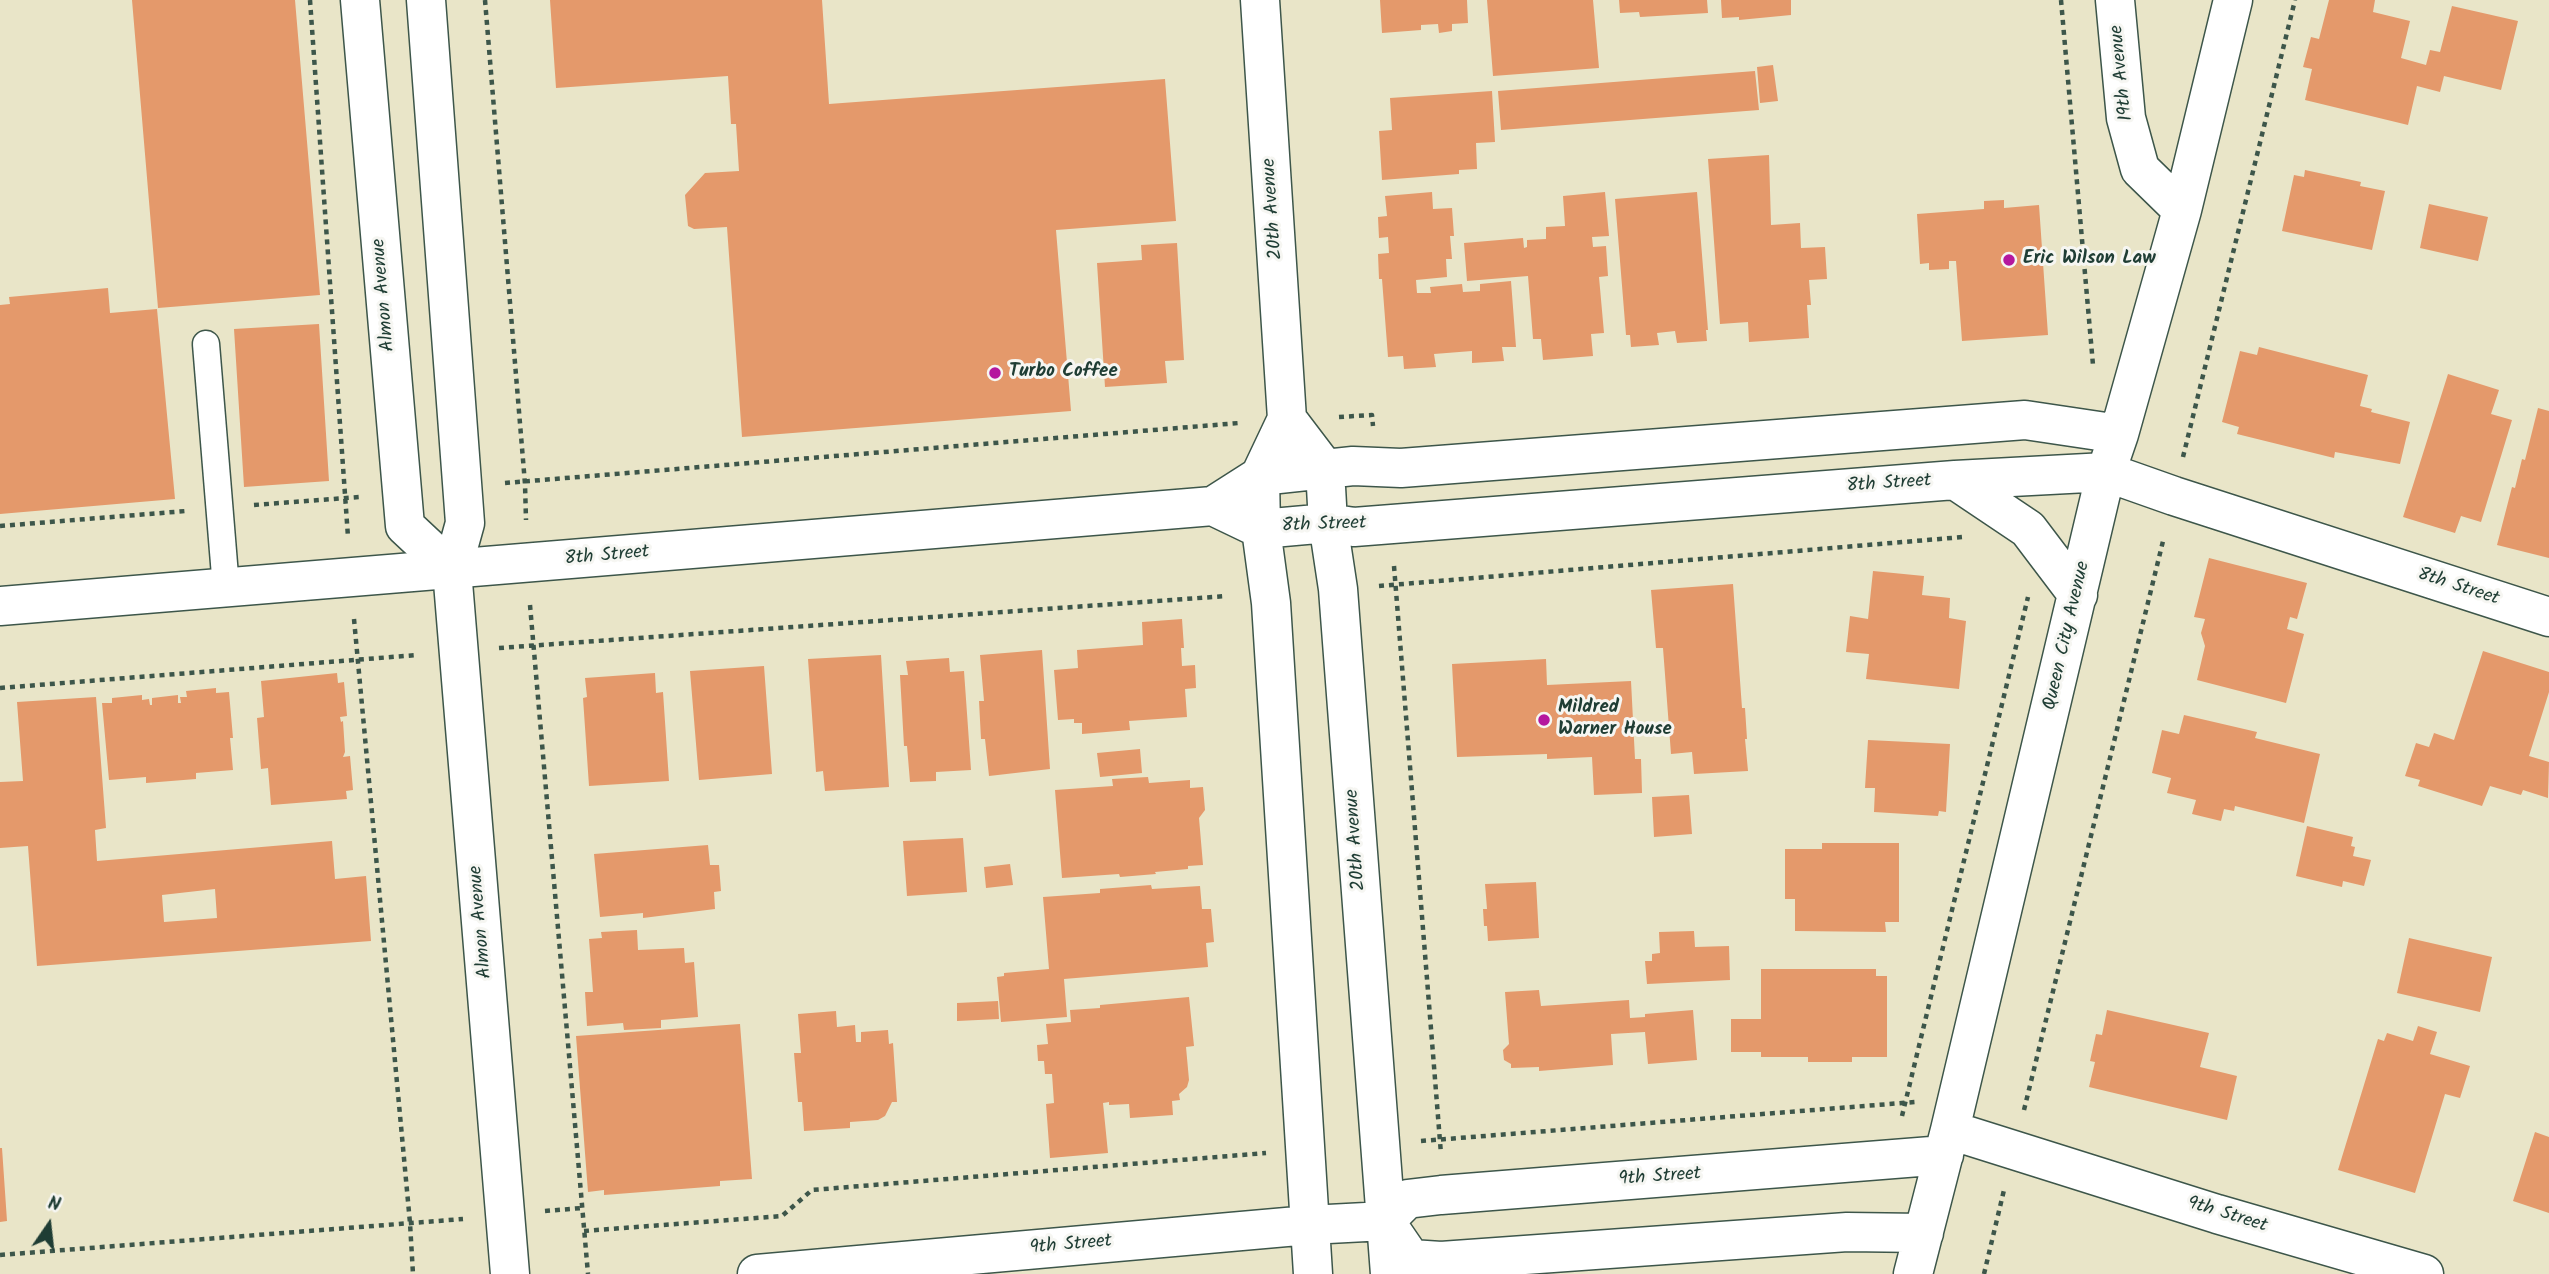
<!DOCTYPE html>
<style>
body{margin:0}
#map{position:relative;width:2549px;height:1274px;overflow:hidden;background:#e9e5c8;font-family:Kalam,sans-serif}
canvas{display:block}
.north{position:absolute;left:14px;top:1190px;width:70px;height:70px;-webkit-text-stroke:5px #f6f6f2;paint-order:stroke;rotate:14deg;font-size:19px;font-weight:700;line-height:28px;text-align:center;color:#1f3d34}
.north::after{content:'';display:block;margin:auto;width:24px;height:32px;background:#1f3d34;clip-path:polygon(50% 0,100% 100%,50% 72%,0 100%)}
</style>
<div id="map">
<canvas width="2549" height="1274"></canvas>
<div class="north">N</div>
</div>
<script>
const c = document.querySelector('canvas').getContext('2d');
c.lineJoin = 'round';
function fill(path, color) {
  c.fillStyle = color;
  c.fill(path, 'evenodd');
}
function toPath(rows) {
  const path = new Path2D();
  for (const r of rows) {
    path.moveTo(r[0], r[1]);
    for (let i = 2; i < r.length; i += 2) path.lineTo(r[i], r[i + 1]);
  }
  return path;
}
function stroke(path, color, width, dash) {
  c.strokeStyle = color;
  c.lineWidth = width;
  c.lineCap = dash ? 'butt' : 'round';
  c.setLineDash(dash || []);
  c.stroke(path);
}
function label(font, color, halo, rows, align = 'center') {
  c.font = font + ' Kalam,sans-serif';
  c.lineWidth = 6;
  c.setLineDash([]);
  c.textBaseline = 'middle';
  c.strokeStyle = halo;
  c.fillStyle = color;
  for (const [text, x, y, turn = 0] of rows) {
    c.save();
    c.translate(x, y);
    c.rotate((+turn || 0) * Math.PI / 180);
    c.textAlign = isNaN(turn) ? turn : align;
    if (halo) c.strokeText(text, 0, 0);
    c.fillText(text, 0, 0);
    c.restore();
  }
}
fill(toPath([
 [132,0,295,0,320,295,158,308],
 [550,0,822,0,829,104,1165,79,1176,221,1056,230,1071,411,742,437,727,227,694,229,688,226,685,195,705,173,739,171,736,124,731,124,728,76,556,88],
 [1380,0,1467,0,1468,23,1452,24,1452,31,1439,33,1438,24,1421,25,1421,30,1382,33],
 [1487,0,1593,0,1599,68,1493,76],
 [1619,0,1707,0,1708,13,1640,17,1639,12,1620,13],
 [1721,0,1791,0,1791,15,1739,20,1739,17,1722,18],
 [2329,0,2375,0,2373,12,2410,21,2401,58,2426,65,2430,50,2440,52,2452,6,2518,21,2501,90,2444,76,2440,92,2417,86,2408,125,2305,100,2312,69,2303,67,2311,37,2319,39],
 [1773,65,1778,101,1760,103,1757,67],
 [1755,71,1759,110,1501,130,1498,91],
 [1492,91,1495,142,1476,143,1477,169,1459,170,1459,174,1382,180,1379,131,1392,130,1390,98],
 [1769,155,1771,225,1800,223,1801,248,1825,247,1827,279,1809,280,1811,305,1807,305,1809,338,1749,342,1748,322,1720,324,1708,159],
 [2305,170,2361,182,2360,186,2385,191,2372,250,2282,231,2294,175,2304,177],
 [1432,192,1433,209,1452,208,1454,236,1450,236,1452,259,1446,259,1447,277,1416,280,1417,293,1431,293,1430,287,1462,284,1463,292,1480,291,1480,284,1511,281,1516,347,1502,347,1504,361,1472,363,1472,351,1434,354,1436,367,1404,369,1403,356,1388,357,1382,279,1379,279,1378,254,1389,253,1388,237,1379,238,1378,217,1387,216,1385,196],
 [1605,192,1609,236,1592,237,1593,247,1606,246,1608,276,1599,277,1604,333,1591,334,1593,356,1543,360,1541,339,1533,339,1528,276,1467,281,1464,243,1523,238,1524,248,1527,247,1527,240,1546,239,1546,227,1565,226,1563,196],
 [1697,192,1708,330,1706,330,1707,341,1677,343,1675,331,1657,333,1659,345,1631,347,1630,335,1626,335,1615,199],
 [2004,200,2004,208,2039,205,2048,335,1962,341,1956,261,1949,261,1949,269,1929,270,1929,263,1920,264,1917,214,1984,209,1984,201],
 [2429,204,2488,217,2478,261,2420,248],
 [1177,243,1184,360,1165,361,1167,383,1105,387,1097,263,1142,260,1141,245],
 [108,288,110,313,157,309,175,499,0,514,0,305,10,304,9,297],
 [319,324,329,481,244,487,234,329],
 [2259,347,2368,375,2360,406,2372,409,2371,412,2410,422,2400,464,2335,452,2334,458,2237,434,2239,427,2222,422,2240,351,2257,355],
 [2448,374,2499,390,2491,414,2512,420,2481,522,2461,516,2455,533,2403,517],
 [2538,408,2549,411,2549,558,2497,545,2512,487,2515,488,2522,459,2525,460],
 [2209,558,2307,583,2297,619,2290,617,2287,629,2304,634,2286,703,2197,680,2205,646,2201,633,2205,619,2194,617],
 [1873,571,1924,576,1922,595,1950,598,1949,618,1966,621,1959,689,1866,679,1869,654,1846,652,1850,616,1868,619],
 [1733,584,1742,708,1745,708,1747,739,1745,739,1748,771,1694,774,1692,752,1671,754,1663,648,1656,648,1651,590],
 [1182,619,1184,648,1181,648,1182,666,1195,665,1196,688,1185,689,1187,717,1129,721,1130,730,1082,734,1082,723,1074,723,1074,719,1058,720,1054,670,1078,668,1077,650,1143,645,1142,622],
 [1042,650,1050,769,989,776,985,739,981,739,979,701,984,701,980,655],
 [2483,651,2549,672,2549,692,2529,756,2549,762,2548,798,2523,790,2521,795,2490,786,2482,806,2418,786,2420,780,2405,776,2416,743,2429,747,2434,733,2454,740],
 [881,655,889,787,825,791,823,771,816,772,808,659],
 [949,658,950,672,964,671,971,770,936,772,936,781,910,782,907,746,904,746,900,675,908,675,906,661],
 [1546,659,1547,685,1631,681,1635,759,1641,759,1642,793,1594,795,1592,757,1547,759,1547,754,1457,757,1452,664],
 [764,666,772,774,699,780,690,671],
 [337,673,338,683,344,682,347,716,340,717,341,722,343,721,345,752,343,757,350,756,353,790,346,791,347,799,271,805,268,768,261,769,257,718,264,717,261,681],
 [655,673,656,693,663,692,669,781,589,786,583,698,587,697,585,678],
 [216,688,216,693,229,692,233,738,230,738,233,770,196,773,196,779,146,783,146,777,109,780,102,703,112,703,112,698,142,695,142,700,149,699,150,705,152,705,152,698,178,695,178,703,181,703,180,697,187,697,186,691],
 [96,697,106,828,95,830,97,861,332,841,335,879,366,876,371,941,37,966,28,846,0,848,0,782,23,781,17,702],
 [215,889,217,918,164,922,162,895],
 [2184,715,2257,732,2255,738,2320,754,2304,823,2235,806,2234,811,2224,809,2221,821,2192,814,2196,800,2167,793,2171,778,2152,773,2162,730,2179,734],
 [1868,740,1950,744,1946,812,1939,811,1938,816,1874,812,1875,788,1865,788],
 [1140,749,1142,773,1100,777,1097,753],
 [1148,777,1149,783,1190,780,1190,788,1203,787,1205,810,1199,818,1203,865,1188,866,1188,869,1155,872,1156,874,1120,877,1119,874,1062,878,1055,790,1113,786,1112,779],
 [1689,795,1692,834,1654,837,1652,797],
 [2307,826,2353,837,2351,846,2355,847,2353,856,2371,860,2364,886,2343,881,2342,887,2296,876],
 [963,838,967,892,907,896,903,841],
 [1822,843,1899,843,1899,922,1885,922,1886,932,1795,931,1795,899,1785,899,1785,849,1822,849],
 [708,845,710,865,719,865,721,891,714,892,715,909,643,918,643,913,600,917,594,854],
 [1010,864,1013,885,986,888,984,867],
 [1536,882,1539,938,1488,941,1487,926,1484,926,1483,909,1487,909,1485,884],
 [1151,885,1152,889,1200,886,1202,909,1211,909,1214,942,1206,943,1208,967,1064,979,1067,1017,1001,1022,997,977,1004,976,1004,973,1049,969,1043,897,1100,893,1100,889],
 [637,930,638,950,684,948,685,963,694,962,698,1017,661,1020,661,1028,624,1030,623,1023,587,1026,585,992,593,992,589,939,602,938,601,932],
 [1694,931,1695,947,1729,946,1730,980,1647,984,1645,961,1652,961,1652,954,1660,953,1659,932],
 [2409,938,2492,957,2480,1012,2397,993],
 [1761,969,1876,969,1876,976,1887,976,1887,1057,1852,1057,1852,1062,1808,1062,1808,1057,1761,1057,1761,1052,1731,1052,1731,1019,1761,1019],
 [1539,990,1541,1006,1629,1000,1630,1018,1645,1017,1645,1014,1693,1010,1697,1060,1648,1064,1645,1032,1611,1034,1613,1065,1539,1071,1539,1067,1511,1068,1511,1064,1504,1060,1503,1050,1509,1044,1505,992],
 [1189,997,1194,1046,1186,1047,1189,1080,1187,1087,1179,1094,1180,1100,1172,1101,1173,1115,1130,1118,1129,1104,1109,1105,1109,1102,1103,1103,1108,1153,1050,1158,1046,1104,1054,1103,1052,1074,1045,1074,1044,1061,1038,1061,1037,1045,1048,1044,1046,1024,1071,1022,1070,1010,1100,1008,1100,1005],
 [998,1001,999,1019,957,1021,957,1003],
 [2107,1010,2209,1033,2200,1067,2237,1076,2227,1120,2089,1087,2095,1062,2090,1061,2096,1034,2102,1035],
 [836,1011,837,1027,855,1025,856,1042,861,1042,861,1032,888,1030,889,1044,893,1043,897,1102,892,1102,885,1116,878,1120,850,1122,850,1128,804,1131,802,1102,798,1102,794,1053,801,1053,798,1014],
 [740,1024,752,1179,720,1181,720,1186,604,1195,604,1190,588,1192,576,1036],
 [2418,1026,2437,1032,2430,1054,2470,1066,2460,1098,2445,1094,2415,1193,2338,1170,2378,1039,2384,1041,2387,1033,2413,1041],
 [2535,1132,2549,1137,2549,1213,2513,1201],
 [0,1148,2,1148,7,1221,0,1222]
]), '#e4996b');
const service = toPath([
 [206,344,226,588]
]);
const minor = toPath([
 [1260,0,1287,419,1260,476,1261,529,1271,603,1313,1274],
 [2115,0,2126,118,2140,169,2182,210],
 [1287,419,1325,469,1328,523,1338,589,1390,1274],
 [1955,480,2028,529,2078,595],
 [1213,506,1261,529,1328,523,1354,527,1955,480,2106,472,2174,496,2549,617],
 [0,606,1213,506,1260,476,1353,466,1401,468,2025,420,2119,434],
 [1950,1130,2217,1214,2424,1274],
 [1385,1221,1411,1259,1441,1261,1847,1232,1924,1233],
 [757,1274,1309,1225,1385,1221,1407,1199,1441,1195,1944,1155],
 [1913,1274,1950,1130,2106,472,2119,434,2182,210,2233,0]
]);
const secondary = toPath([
 [360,0,405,526,452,570],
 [426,0,465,523,452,570,510,1274]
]);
stroke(service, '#3d564a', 29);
stroke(minor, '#3d564a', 41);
stroke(secondary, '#3d564a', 41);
stroke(toPath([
 [310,0,348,537],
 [485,0,525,484,526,520],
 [2061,0,2093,365],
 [1339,417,1372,415,1373,426],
 [2183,457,2295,0],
 [505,483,1239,423],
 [254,505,360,497],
 [0,526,186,511],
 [1394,566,1441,1154],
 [1379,586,1963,537],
 [530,605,588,1274],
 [354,619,410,1223,413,1274],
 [499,648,1227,596],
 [0,688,417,655],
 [2024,1110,2164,537],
 [1902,1116,2028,597],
 [1421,1141,1915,1102],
 [545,1211,582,1208],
 [584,1231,782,1216,812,1190,1266,1153],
 [0,1255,463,1219],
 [1984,1274,2004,1190]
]), '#3d564a', 4.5, [5, 5]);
stroke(service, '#fff', 26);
stroke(minor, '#fff', 38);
stroke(secondary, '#fff', 38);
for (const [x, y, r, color] of [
 [2009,260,7,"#b5179e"],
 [995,373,7,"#b5179e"],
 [1544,720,7,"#b5179e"]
]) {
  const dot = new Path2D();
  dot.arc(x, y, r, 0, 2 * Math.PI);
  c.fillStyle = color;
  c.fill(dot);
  stroke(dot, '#f6f6f2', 2.5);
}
label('19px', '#1f3d34', '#f6f6f2', [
 ["19th Avenue",2123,73,-96],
 ["20th Avenue",1274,209,-94],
 ["Almon Avenue",385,295,-95],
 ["8th Street",1889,485,-4],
 ["8th Street",1324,526,-2],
 ["8th Street",607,557,-5],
 ["8th Street",2458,588,18],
 ["Queen City Avenue",2068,636,-77],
 ["20th Avenue",1357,840,-94],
 ["Almon Avenue",482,922,-95],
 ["9th Street",1660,1178,-4],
 ["9th Street",2227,1216,17],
 ["9th Street",1071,1246,-5]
]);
label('bold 19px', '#1f3d34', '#f6f6f2', [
 ["Eric Wilson Law",2023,260],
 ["Turbo Coffee",1009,373],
 ["Mildred",1558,709],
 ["Warner House",1558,731]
], 'left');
</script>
